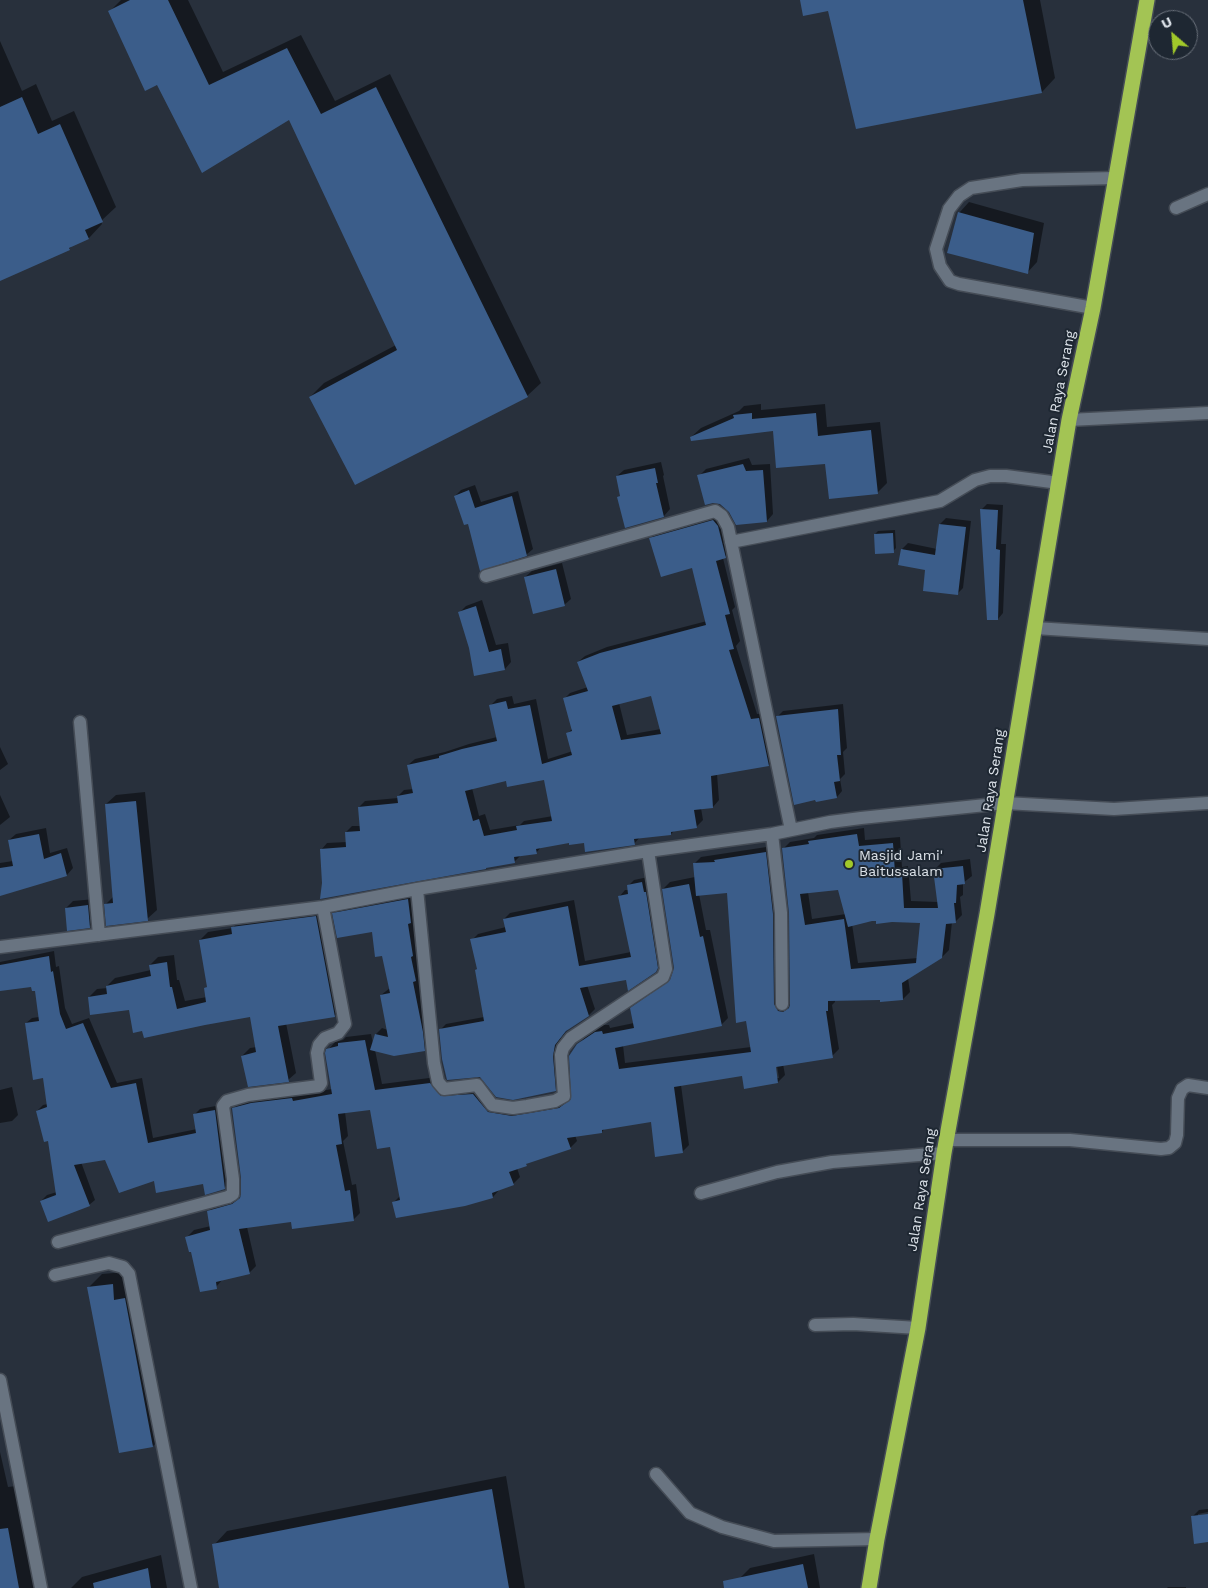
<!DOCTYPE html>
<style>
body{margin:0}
#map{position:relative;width:1208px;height:1588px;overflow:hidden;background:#28303c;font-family:"Work Sans",sans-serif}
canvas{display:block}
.north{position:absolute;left:1148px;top:10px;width:50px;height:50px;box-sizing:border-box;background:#1e2732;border:1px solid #6a717b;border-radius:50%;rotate:333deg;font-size:14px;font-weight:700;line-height:20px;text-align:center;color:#dbe1e8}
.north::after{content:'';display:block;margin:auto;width:18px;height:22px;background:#a1c92a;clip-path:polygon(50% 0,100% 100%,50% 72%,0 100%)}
</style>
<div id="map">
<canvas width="1208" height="1588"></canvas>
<div class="north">U</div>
</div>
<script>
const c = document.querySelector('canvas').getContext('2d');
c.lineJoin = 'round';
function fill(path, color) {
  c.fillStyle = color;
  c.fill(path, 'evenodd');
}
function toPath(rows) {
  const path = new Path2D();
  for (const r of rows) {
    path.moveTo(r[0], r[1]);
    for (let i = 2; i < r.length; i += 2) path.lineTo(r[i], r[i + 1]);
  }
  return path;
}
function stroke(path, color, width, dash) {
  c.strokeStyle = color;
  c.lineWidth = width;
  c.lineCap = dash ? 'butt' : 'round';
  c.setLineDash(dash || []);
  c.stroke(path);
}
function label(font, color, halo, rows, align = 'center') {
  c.font = font + ' "Work Sans",sans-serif';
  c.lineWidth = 4;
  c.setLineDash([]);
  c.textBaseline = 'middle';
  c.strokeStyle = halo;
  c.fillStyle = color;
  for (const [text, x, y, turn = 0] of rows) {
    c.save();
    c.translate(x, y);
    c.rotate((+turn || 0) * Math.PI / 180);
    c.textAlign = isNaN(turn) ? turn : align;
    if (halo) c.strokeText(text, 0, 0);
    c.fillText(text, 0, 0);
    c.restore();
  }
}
fill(toPath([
 [121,0,188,0,223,72,301,35,335,101,390,74,541,383,527,396,310,397,324,383,396,345,289,118,158,83,109,12],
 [801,0,1040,0,1055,78,1042,92],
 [0,41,22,91,36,84,52,121,74,111,116,207,101,221,102,224,89,238,73,245,69,249,0,279],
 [969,202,1044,223,1037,262,1027,273,959,213],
 [761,404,761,410,825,404,827,427,880,422,887,483,877,493,774,430,691,437,701,428,739,411,744,406],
 [749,458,752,465,770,464,773,514,767,521,730,511,720,503,713,502,699,476,706,469],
 [661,462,664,475,663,476,670,509,664,516,619,497,621,494,617,476,624,470],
 [475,485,481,502,518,491,533,549,526,555,469,522,455,496,461,490],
 [987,504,1003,505,1001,544,1006,544,1003,613,998,619,981,510],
 [720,514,732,551,723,558,735,607,732,610,740,641,736,646,757,714,766,713,775,758,769,765,717,774,719,800,713,807,701,808,703,820,696,827,675,830,671,834,640,837,634,844,570,841,542,846,536,853,521,855,515,861,323,883,321,850,327,843,347,842,346,832,352,826,360,826,359,807,365,801,398,798,398,796,404,790,413,789,408,765,415,759,445,752,469,744,497,737,490,706,497,699,512,696,514,704,536,699,548,759,573,751,568,733,573,728,564,699,570,693,588,687,578,662,585,656,607,647,707,621,693,567,651,538,657,532],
 [652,695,661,729,627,735,619,703],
 [507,779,545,779,553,816,524,821,520,825,490,830,485,814,479,816,472,788],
 [946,518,971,521,963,588,957,594,902,549,908,543,937,549,940,524],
 [895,530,896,548,893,551,875,534,878,531],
 [562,563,571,599,564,605,525,577,532,571],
 [482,600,496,645,508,643,511,662,505,669,470,647,460,612,466,606],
 [843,704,847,748,843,752,845,774,840,779,842,791,837,797,777,717,783,711],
 [0,747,8,764,0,770],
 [145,792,157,910,147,919,106,904,113,897,106,804,116,795],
 [0,795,10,817,0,825],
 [46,828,50,853,67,848,73,868,67,875,0,895,0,863,13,861,9,840,16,834],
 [864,828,865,840,900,837,902,867,908,866,911,901,938,902,934,870,941,863,970,859,972,876,963,883,963,895,960,897,962,915,955,922,952,922,949,950,942,957,908,978,910,992,903,999,835,1000,835,1002,832,1005,839,1049,832,1056,783,1064,785,1075,778,1082,745,1087,743,1074,681,1085,689,1145,682,1152,652,1121,605,1128,602,1132,575,1135,577,1141,570,1148,529,1162,517,1168,520,1177,513,1184,499,1190,493,1197,394,1202,400,1196,391,1145,371,1109,345,1112,348,1136,343,1141,352,1185,356,1184,360,1213,353,1220,293,1221,247,1227,256,1266,249,1273,223,1279,216,1287,192,1250,187,1237,194,1230,211,1226,209,1211,216,1204,242,1196,242,1178,233,1109,240,1102,299,1095,332,1089,328,1050,335,1042,343,1040,346,1037,371,1034,373,1043,376,1034,382,1028,388,1030,381,995,390,988,383,955,373,930,334,914,340,908,413,894,418,949,416,951,422,974,419,977,430,1044,424,1050,375,1050,382,1084,437,1077,448,1090,480,1087,495,1106,565,1102,572,1099,578,1045,585,1037,603,1025,609,1025,610,1028,634,1023,632,1009,639,1002,672,980,675,968,663,889,670,882,695,877,694,864,701,857,773,846,782,1002,791,1005,790,913,783,849,790,842,814,838,817,835],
 [838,888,846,914,812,919,808,892],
 [729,891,751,1047,625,1063,623,1045,721,1025,728,1018,710,930,706,930,699,894],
 [877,920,877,922,922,922,918,958,858,963,852,924],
 [776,1060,779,1078,776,1078,774,1061],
 [648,877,662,964,656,971,627,978,587,985,595,1009,589,1015,569,1028,561,1038,558,1049,561,1084,555,1090,440,1030,446,1024,484,1017,476,970,478,968,472,940,478,934,506,927,504,919,510,913,574,900,585,961,631,952,619,897,625,890,629,890,628,886,634,880],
 [95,899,96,920,90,926,66,908,73,901],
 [324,909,343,1008,335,1015,286,1023,296,1073,288,1080,242,1056,250,1048,257,1047,251,1016,143,1029,130,1009,89,997,97,989,108,988,107,986,115,978,151,970,150,965,158,957,174,955,177,980,179,980,185,1001,207,997,206,988,208,986,200,940,208,932,233,928,240,919],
 [54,951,56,967,59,966,65,1008,72,1024,89,1018,117,1083,142,1078,153,1138,197,1129,194,1115,200,1109,221,1105,230,1182,224,1188,204,1182,155,1179,106,1158,81,1162,95,1200,89,1205,41,1201,47,1195,57,1192,49,1140,37,1111,43,1105,48,1104,44,1077,26,1023,32,1018,39,1017,36,989,32,986,0,990,0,962],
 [12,1087,18,1115,12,1121,0,1123,0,1090],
 [125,1272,127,1287,138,1285,166,1433,153,1446,89,1287,102,1274],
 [0,1452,8,1487,16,1486,35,1588,0,1588],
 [506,1476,525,1588,220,1588,214,1545,227,1531],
 [1208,1509,1208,1512,1198,1514,1198,1517,1208,1515,1208,1541,1192,1517,1199,1510],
 [814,1554,820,1588,742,1588,740,1578,750,1568],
 [161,1555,167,1588,71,1588,82,1577],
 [1168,1587,1186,1587,1186,1588,1167,1588]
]), '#0007');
fill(toPath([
 [130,0,168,0,209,85,287,48,321,114,376,87,528,397,355,485,309,397,397,350,289,120,202,173,157,85,145,91,108,11],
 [800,0,1023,0,1042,93,856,129,828,11,803,16],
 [22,97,38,134,60,124,103,222,85,230,89,239,69,248,70,250,0,281,0,107],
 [958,212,1034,233,1028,274,947,253],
 [752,413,752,419,816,413,818,436,871,430,878,494,829,499,825,464,776,468,773,431,691,441,690,437,734,418,733,415],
 [743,464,746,471,763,470,767,522,736,525,729,512,720,504,713,503,705,505,697,475],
 [655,468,658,483,656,483,664,517,625,528,617,497,620,496,616,476],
 [469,490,475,508,512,496,527,556,480,571,468,524,464,525,454,496],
 [980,509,998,510,996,549,1000,550,998,620,987,620],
 [713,520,718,526,726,558,716,561,730,614,725,615,734,649,729,650,751,719,759,718,769,766,711,776,713,808,694,810,697,828,671,832,671,835,634,839,635,845,585,852,584,843,569,845,569,843,536,849,537,854,514,857,515,863,486,868,486,869,320,899,322,883,320,849,346,847,345,832,360,831,358,807,398,803,397,796,413,793,407,765,439,758,439,756,462,749,497,741,489,705,506,701,508,709,530,705,542,764,572,755,566,733,572,731,563,698,588,691,577,662,600,653,706,625,692,568,661,577,649,538],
 [651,696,661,734,621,740,612,706],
 [544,780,552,821,516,826,517,830,484,836,479,819,473,821,465,791,506,781,507,787],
 [939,524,966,527,958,595,923,591,925,570,898,565,901,549,935,555],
 [893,533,894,553,875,554,874,534],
 [556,569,565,606,533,614,524,577],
 [476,606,489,652,501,649,505,670,474,676,469,648,458,612],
 [838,709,841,755,837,755,840,781,834,782,837,798,816,802,815,800,794,805,776,716],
 [136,801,148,921,106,926,104,904,113,903,105,804],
 [39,834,44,859,61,853,67,876,0,896,0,868,13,866,8,840],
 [857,834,859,846,893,843,895,873,902,873,904,908,938,908,933,869,963,866,965,884,957,885,956,903,954,903,956,923,946,924,942,958,902,983,903,1000,880,1002,880,1000,828,1001,828,1011,826,1011,833,1058,776,1067,778,1083,744,1089,742,1076,674,1087,683,1153,655,1157,651,1122,602,1130,602,1133,567,1138,571,1149,526,1164,527,1166,509,1172,514,1185,492,1193,493,1198,465,1206,396,1218,392,1202,400,1200,390,1147,377,1149,370,1110,338,1114,342,1144,336,1145,345,1191,350,1190,354,1221,292,1229,291,1222,239,1229,250,1274,216,1282,217,1289,200,1292,191,1252,189,1252,185,1237,210,1230,207,1211,232,1204,240,1198,241,1194,241,1178,232,1108,251,1103,292,1098,293,1101,332,1094,325,1053,326,1049,338,1046,338,1043,365,1040,375,1090,430,1083,441,1096,473,1094,488,1112,512,1116,559,1108,571,1099,569,1056,577,1044,595,1032,602,1031,603,1034,634,1028,630,1008,670,980,674,968,662,889,689,884,700,937,703,936,722,1026,615,1048,619,1069,751,1052,746,1021,736,1023,727,893,696,896,693,863,715,862,714,860,766,852,773,914,774,1004,778,1011,783,1012,789,1008,790,1004,789,913,782,848,809,844,808,841],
 [838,890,848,927,872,921,876,921,876,924,892,922,920,923,916,963,851,969,844,919,805,925,800,894],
 [642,882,644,892,646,892,658,968,656,972,628,991,626,980,580,988,589,1016,566,1031,555,1045,553,1056,556,1091,513,1100,496,1097,480,1077,447,1080,442,1059,439,1029,484,1021,475,970,477,969,470,939,506,932,503,919,568,906,579,966,631,957,618,896,628,894,627,885],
 [408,899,411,923,408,924,413,956,411,957,416,981,413,982,423,1032,425,1051,394,1056,370,1050,375,1034,388,1037,380,995,390,993,382,956,375,957,372,932,337,938,332,913],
 [88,905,90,928,67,931,65,908],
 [316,916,335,1017,278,1026,289,1082,248,1087,241,1056,256,1052,250,1017,205,1025,144,1038,142,1031,133,1033,129,1010,90,1015,88,997,107,994,106,986,151,976,149,965,167,962,170,987,172,987,177,1009,206,1002,204,988,207,987,199,940,232,934,231,927],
 [49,956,51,972,53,971,60,1014,66,1029,83,1023,111,1088,136,1083,148,1143,196,1133,193,1114,215,1110,225,1189,205,1195,203,1184,156,1193,154,1181,119,1193,105,1160,74,1165,90,1206,48,1222,40,1201,56,1195,48,1141,44,1142,36,1111,47,1107,43,1078,33,1080,25,1023,39,1021,35,991,32,991,31,987,0,991,0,965],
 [113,1284,114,1300,125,1298,153,1447,119,1453,87,1287],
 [492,1489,509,1588,219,1588,212,1544],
 [1208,1514,1208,1542,1194,1544,1191,1516],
 [8,1528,19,1588,0,1588,0,1529],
 [803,1564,808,1588,724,1588,723,1581],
 [148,1568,151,1588,94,1588,93,1583]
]), '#3b5d8a');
const minor = toPath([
 [1176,208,1208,194],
 [1093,308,959,284,950,281,940,266,936,249,949,209,959,196,971,188,1022,180,1116,178],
 [1069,420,1208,413],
 [731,542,940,501,975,480,990,476,1006,476,1059,483],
 [486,576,715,511,722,516,728,527,791,830],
 [1035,628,1208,639],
 [80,722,99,935],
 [772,834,781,913,782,1004],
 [417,889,434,1063,438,1082,444,1089,477,1085,492,1105,513,1108,527,1106,555,1101,564,1096,561,1055,563,1048,571,1038,663,977,666,969,648,851],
 [0,947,323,907,417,889,648,851,772,834,830,822,861,818,1005,803,1114,809,1208,803],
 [946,1140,1070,1140,1161,1149,1169,1148,1175,1143,1177,1135,1178,1098,1182,1089,1188,1085,1208,1088],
 [701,1193,777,1172,832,1162,944,1153],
 [58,1242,228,1197,233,1194,233,1179,223,1106,227,1101,248,1095,319,1086,321,1083,317,1053,319,1045,325,1038,338,1033,345,1024,323,907],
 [55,1275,109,1263,123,1267,129,1274,191,1588],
 [815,1325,853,1324,918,1328],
 [0,1380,41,1588],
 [656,1474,690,1513,722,1527,774,1541,877,1539]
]);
const highway = toPath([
 [869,1588,877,1539,918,1328,944,1153,987,914,1069,420,1093,308,1147,0]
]);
stroke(minor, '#454c56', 15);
stroke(highway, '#454c56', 18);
stroke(minor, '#697481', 12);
stroke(highway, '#a3c454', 15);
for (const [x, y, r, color] of [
 [849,864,5,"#a1c92a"]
]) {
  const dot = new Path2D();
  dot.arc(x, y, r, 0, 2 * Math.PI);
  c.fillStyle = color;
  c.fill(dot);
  stroke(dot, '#1e2732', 2);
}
label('14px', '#dbe1e8', '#1e2732', [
 ["Jalan Raya Serang",1059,392,-79],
 ["Jalan Raya Serang",991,791,-81],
 ["Jalan Raya Serang",922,1190,-81]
]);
label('14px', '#dbe1e8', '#1e2732', [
 ["Masjid Jami'",859,856],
 ["Baitussalam",859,872]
], 'left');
</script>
